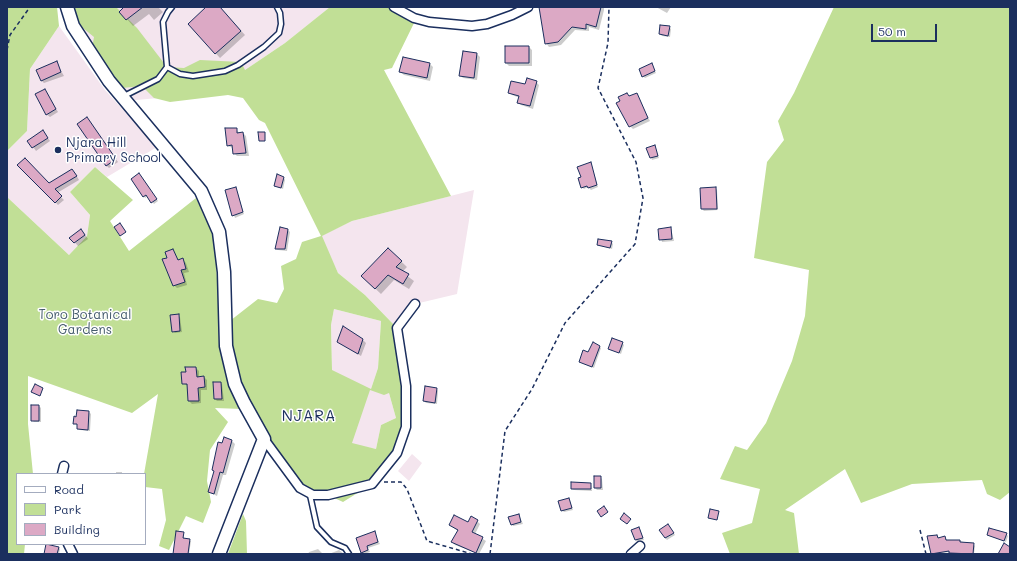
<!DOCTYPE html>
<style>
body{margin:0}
#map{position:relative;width:1017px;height:561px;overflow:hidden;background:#fff;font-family:Mali,sans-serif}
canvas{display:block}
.frame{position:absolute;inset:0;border:8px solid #1b2f5e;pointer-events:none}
.legend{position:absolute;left:16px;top:473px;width:130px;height:72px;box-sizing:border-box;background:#fff;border:1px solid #a4acbf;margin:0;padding:5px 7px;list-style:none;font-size:12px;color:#1b2f5e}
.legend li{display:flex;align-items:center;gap:8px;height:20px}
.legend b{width:20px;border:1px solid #a4acbf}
.scale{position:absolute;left:871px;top:24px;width:66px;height:18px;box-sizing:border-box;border:2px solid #1b2f5e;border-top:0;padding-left:5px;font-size:12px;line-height:14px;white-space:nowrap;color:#1b2f5e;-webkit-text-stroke:3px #fff;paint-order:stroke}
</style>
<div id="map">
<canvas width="1017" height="561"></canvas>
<div class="frame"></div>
<ul class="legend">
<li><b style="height:5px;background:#fff"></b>Road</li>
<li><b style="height:11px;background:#c1df96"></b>Park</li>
<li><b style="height:11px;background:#dca9c5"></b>Building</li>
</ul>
<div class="scale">50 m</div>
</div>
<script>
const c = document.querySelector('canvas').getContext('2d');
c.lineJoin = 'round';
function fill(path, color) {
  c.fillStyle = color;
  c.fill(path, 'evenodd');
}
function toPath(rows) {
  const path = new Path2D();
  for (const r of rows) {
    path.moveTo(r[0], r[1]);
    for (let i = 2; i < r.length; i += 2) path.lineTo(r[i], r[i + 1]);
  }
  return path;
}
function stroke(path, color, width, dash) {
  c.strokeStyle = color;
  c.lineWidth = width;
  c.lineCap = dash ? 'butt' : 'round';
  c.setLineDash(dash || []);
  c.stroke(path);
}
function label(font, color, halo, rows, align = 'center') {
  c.font = font + ' Mali,sans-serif';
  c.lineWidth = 3;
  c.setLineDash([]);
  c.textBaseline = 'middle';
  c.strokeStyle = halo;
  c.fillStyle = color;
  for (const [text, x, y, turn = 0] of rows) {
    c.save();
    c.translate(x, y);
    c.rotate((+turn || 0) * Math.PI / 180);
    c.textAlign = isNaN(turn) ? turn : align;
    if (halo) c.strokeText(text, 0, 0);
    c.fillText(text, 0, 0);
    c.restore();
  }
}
fill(toPath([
 [67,7,330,7,285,43,245,70,248,90,125,101],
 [59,26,105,90,157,147,107,177,95,167,70,192,90,215,87,236,69,255,7,197,7,151,27,131,30,69],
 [474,190,457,294,415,304,397,328,365,295,338,273,321,236,352,221],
 [334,309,381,321,378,368,371,389,389,393,396,418,381,425,376,449,352,444,332,370,331,325],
 [412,454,422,463,409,481,398,471]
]), '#f4e5ee');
fill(toPath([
 [7,7,57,7,59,26,30,69,27,131,7,151],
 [73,7,116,7,137,28,167,67,184,68,200,60,241,62,245,70,285,43,330,7,389,7,403,16,415,21,392,68,384,70,451,196,352,221,322,236,338,273,365,295,397,328,406,427,397,453,372,484,343,502,328,495,305,491,244,403,226,324,258,299,277,303,284,289,281,266,296,259,302,242,321,236,265,123,259,120,243,98,228,95,170,102,154,98,142,86,122,88,91,54,94,37,78,24],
 [334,309,381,321,378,368,371,389,332,370,331,325],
 [370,390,384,395,389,393,396,418,381,425,376,449,352,443],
 [834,7,1010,7,1010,492,1000,500,987,494,982,480,912,484,861,503,845,469,785,510,794,513,799,554,730,554,722,533,752,523,760,489,720,479,735,446,747,450,766,423,792,361,805,316,809,270,754,258,767,162,784,140,778,121,794,93],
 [95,167,133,200,110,221,129,251,196,198,204,214,215,241,220,337,232,386,242,409,215,408,228,422,210,450,207,481,211,502,203,523,186,516,169,550,159,546,166,520,162,489,145,487,144,474,158,394,132,413,28,376,28,424,33,474,17,474,17,544,25,544,24,554,7,554,7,197,69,255,87,236,90,215,70,192],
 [243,514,246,521,247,554,228,554]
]), '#c1df96');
fill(toPath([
 [125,7,158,7,163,12,154,20,149,14,133,26,121,12],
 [207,7,219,7,245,35,220,58,189,24],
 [540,7,604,7,604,10,599,30,589,27,589,31,575,30,561,45,549,47,546,43],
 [656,7,671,7,667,13],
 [669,27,671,29,670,37,662,36,660,34],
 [529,47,532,50,532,66,509,66,506,63],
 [463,52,477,54,480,57,477,80,463,78,460,75],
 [56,62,64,76,44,83,41,80],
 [430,64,433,67,430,81,404,75,400,72],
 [652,65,656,73,645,78,643,76],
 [536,82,539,85,533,109,521,105,518,102,520,98,512,95,509,92],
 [45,90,58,112,50,117,46,114],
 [636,94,650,121,633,129,630,126,630,97],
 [90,122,118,162,109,168,106,165],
 [236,129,240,134,243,133,246,136,249,156,237,156,234,153,233,148,228,146],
 [46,135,50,141,36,151,29,141],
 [655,147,659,158,652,160,648,149],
 [591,163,598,187,591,190,588,187,584,189,582,187,582,178],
 [19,165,49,184,75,173,79,180,57,193,64,200,58,205],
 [141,176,158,201,154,204,148,196,145,198,144,196],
 [284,178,285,180,283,189,277,187,275,185],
 [236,188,244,214,235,218,226,191],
 [715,188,717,190,718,210,704,211,702,209,701,189],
 [671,228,674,241,662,242,659,230],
 [288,230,290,232,287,251,278,250,276,249],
 [84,233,88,239,78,246,71,238],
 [611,242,613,244,612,249,598,245],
 [388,249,407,267,402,272,414,281,409,289,394,280,381,294,362,276],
 [172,250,179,261,183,260,186,263,189,272,184,273,187,285,177,288,174,285,168,258],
 [178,316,180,317,182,332,175,333,173,331],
 [363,340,366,343,361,356,338,342],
 [622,343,624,345,621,354,609,349],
 [600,347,601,348,594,368,580,362],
 [196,368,199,371,199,378,204,377,207,380,207,390,201,390,201,403,192,404,189,401,188,386,183,383],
 [214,383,220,383,222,384,224,401,217,401,215,399],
 [437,389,438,391,437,404,426,403,424,401],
 [39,406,41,408,41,422,34,422,32,420],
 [89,412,91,414,90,431,80,430,78,425,74,423],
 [224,438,232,441,235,444,226,475,223,475,217,496,209,492],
 [116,472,122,472,122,474,116,474],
 [600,477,602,479,603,490,597,490,595,488],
 [591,484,592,491,574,490,572,489],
 [569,499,573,510,564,512,562,510],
 [519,515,523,524,513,526,512,524],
 [477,521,480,524,475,534,486,541,479,554,455,545,452,542,458,531,450,525],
 [670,527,675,535,667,540,665,538],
 [639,528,644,540,637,542,636,540],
 [183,533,184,539,191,541,189,554,175,554],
 [374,533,380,544,368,548,370,552,364,554,362,552],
 [1006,534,1008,536,1006,542,988,535],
 [937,536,939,538,945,537,947,541,959,541,973,544,975,546,974,554,952,554,950,552,932,554],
 [58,547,60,549,59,554,45,554],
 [318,549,323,554,308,554,309,552],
 [339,550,344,554,329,554]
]), '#0003');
const building = toPath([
 [124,7,143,7,126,20,119,12,124,7],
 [206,7,220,7,241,31,215,54,188,24,206,7],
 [539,7,601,7,596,27,586,24,586,29,572,27,558,42,545,44,539,7],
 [660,25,670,26,668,36,659,34,660,25],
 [505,46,529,46,529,63,505,63,505,46],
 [463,51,477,53,474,78,459,76,463,51],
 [403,57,430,63,427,78,399,72,403,57],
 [57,61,61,72,41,81,36,70,57,61],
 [652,63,655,71,642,77,639,69,652,63],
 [527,78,537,81,530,106,517,103,519,96,508,93,511,81,525,84,527,78],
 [45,89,56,109,46,115,35,94,45,89],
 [627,93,629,96,637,93,648,118,629,127,616,103,620,101,618,97,627,93],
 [87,117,116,159,106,166,77,124,87,117],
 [225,128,237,128,237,133,243,132,246,153,233,154,232,145,227,146,225,128],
 [43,130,48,138,32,148,27,141,43,130],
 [258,132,265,132,265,141,259,141,258,132],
 [655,145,658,156,650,158,646,148,655,145],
 [25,158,49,183,72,169,77,176,55,189,62,196,55,203,17,165,25,158],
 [591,162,597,185,588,188,587,186,581,188,578,178,581,177,577,167,591,162],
 [139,173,157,199,151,203,146,195,143,197,131,179,139,173],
 [277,174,284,177,281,188,274,186,277,174],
 [236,187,243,212,232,216,225,190,236,187],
 [716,187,717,209,701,209,700,188,716,187],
 [120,223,126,232,120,236,114,227,120,223],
 [280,227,288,229,285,249,275,249,280,227],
 [671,227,672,239,659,240,658,229,671,227],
 [81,229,85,235,74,243,69,238,81,229],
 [598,239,612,241,610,248,597,245,598,239],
 [388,248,402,261,396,267,409,274,403,284,388,275,375,289,361,276,388,248],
 [173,249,178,260,183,258,186,269,181,270,185,282,173,286,162,259,167,258,165,252,173,249],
 [179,314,180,331,172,332,170,315,179,314],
 [343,326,363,339,358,354,337,342,343,326],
 [612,338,623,342,619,353,608,349,612,338],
 [593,342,600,346,592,367,579,362,583,350,588,352,593,342],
 [185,367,196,367,197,377,204,376,205,387,198,388,199,401,188,401,187,384,182,384,181,372,186,372,185,367],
 [213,382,221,382,222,399,214,399,213,382],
 [35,384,43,388,40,396,31,392,35,384],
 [425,386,437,388,435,403,423,401,425,386],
 [31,405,39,405,39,421,31,421,31,405],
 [77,410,89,411,88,430,77,429,77,424,73,424,74,416,76,417,77,410],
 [224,437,232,440,223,473,220,472,214,494,208,492,214,471,212,470,218,442,222,443,224,437],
 [594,476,601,476,601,488,594,488,594,476],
 [571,482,591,483,591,489,571,489,571,482],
 [569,498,572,508,561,511,558,501,569,498],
 [604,506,608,512,601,517,597,511,604,506],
 [710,509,719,511,717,520,708,518,710,509],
 [624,513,631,519,627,524,620,519,624,513],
 [519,514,521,522,511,525,508,517,519,514],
 [454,515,468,522,471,516,478,520,472,532,483,537,476,553,451,542,458,530,449,525,454,515],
 [668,524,674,533,665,538,659,530,668,524],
 [639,527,643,538,635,540,631,530,639,527],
 [989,528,1007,533,1004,541,987,535,989,528],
 [176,531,184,532,183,538,190,539,188,554,173,554,176,531],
 [375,531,378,542,367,546,368,550,361,553,356,538,375,531],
 [937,535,938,538,945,536,946,540,960,540,960,542,974,543,973,554,949,553,949,551,931,554,927,536,937,535],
 [1004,543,1010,547,1010,554,998,554,1004,543],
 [46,544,59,547,57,554,44,554,46,544]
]);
fill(building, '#dca9c5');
stroke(building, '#1b2f5e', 1);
const lane = toPath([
 [167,67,180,74,193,76,225,71,238,65,264,47,279,33,281,24,280,13,277,7],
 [124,96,158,79,167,67,163,22,168,12,172,7],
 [310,495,317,527,331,542,345,548,349,554]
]);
const street = toPath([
 [394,7,414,18,429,22,472,26,487,24,512,15,528,7],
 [264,439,300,488,313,495,328,495,372,484,397,453,406,427,406,386,397,328,415,304],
 [62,474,64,466],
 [68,544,73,554],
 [631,554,640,546]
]);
const secondary = toPath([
 [67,7,73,26,109,81,201,191,219,232,224,272,226,346,230,363,235,384,244,403,264,439,219,554]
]);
stroke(lane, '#1b2f5e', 7);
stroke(street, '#1b2f5e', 11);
stroke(secondary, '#1b2f5e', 15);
stroke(toPath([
 [7,50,10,35,30,7],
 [384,482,401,482,407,489,427,541,472,554],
 [920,530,926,554],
 [490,554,505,431,532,389,565,323,635,244,643,198,636,162,598,88,608,43,609,7]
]), '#1b2f5e', 1.5, [4, 3]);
stroke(lane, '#fff', 4);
stroke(street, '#fff', 8);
stroke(secondary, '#fff', 12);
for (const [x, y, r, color] of [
 [58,150,4,"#1b2f5e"]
]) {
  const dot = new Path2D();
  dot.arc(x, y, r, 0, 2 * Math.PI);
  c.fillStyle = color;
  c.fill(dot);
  stroke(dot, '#fff', 1.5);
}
label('13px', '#1b2f5e', '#fff', [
 ["Njara Hill",66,143],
 ["Primary School",66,158]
], 'left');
label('13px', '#445b6c', '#fff', [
 ["Toro Botanical",85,315],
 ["Gardens",85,330]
]);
c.letterSpacing = '1px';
label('15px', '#1b2f5e', '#fff', [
 ["NJARA",309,416]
]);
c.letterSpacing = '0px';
</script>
